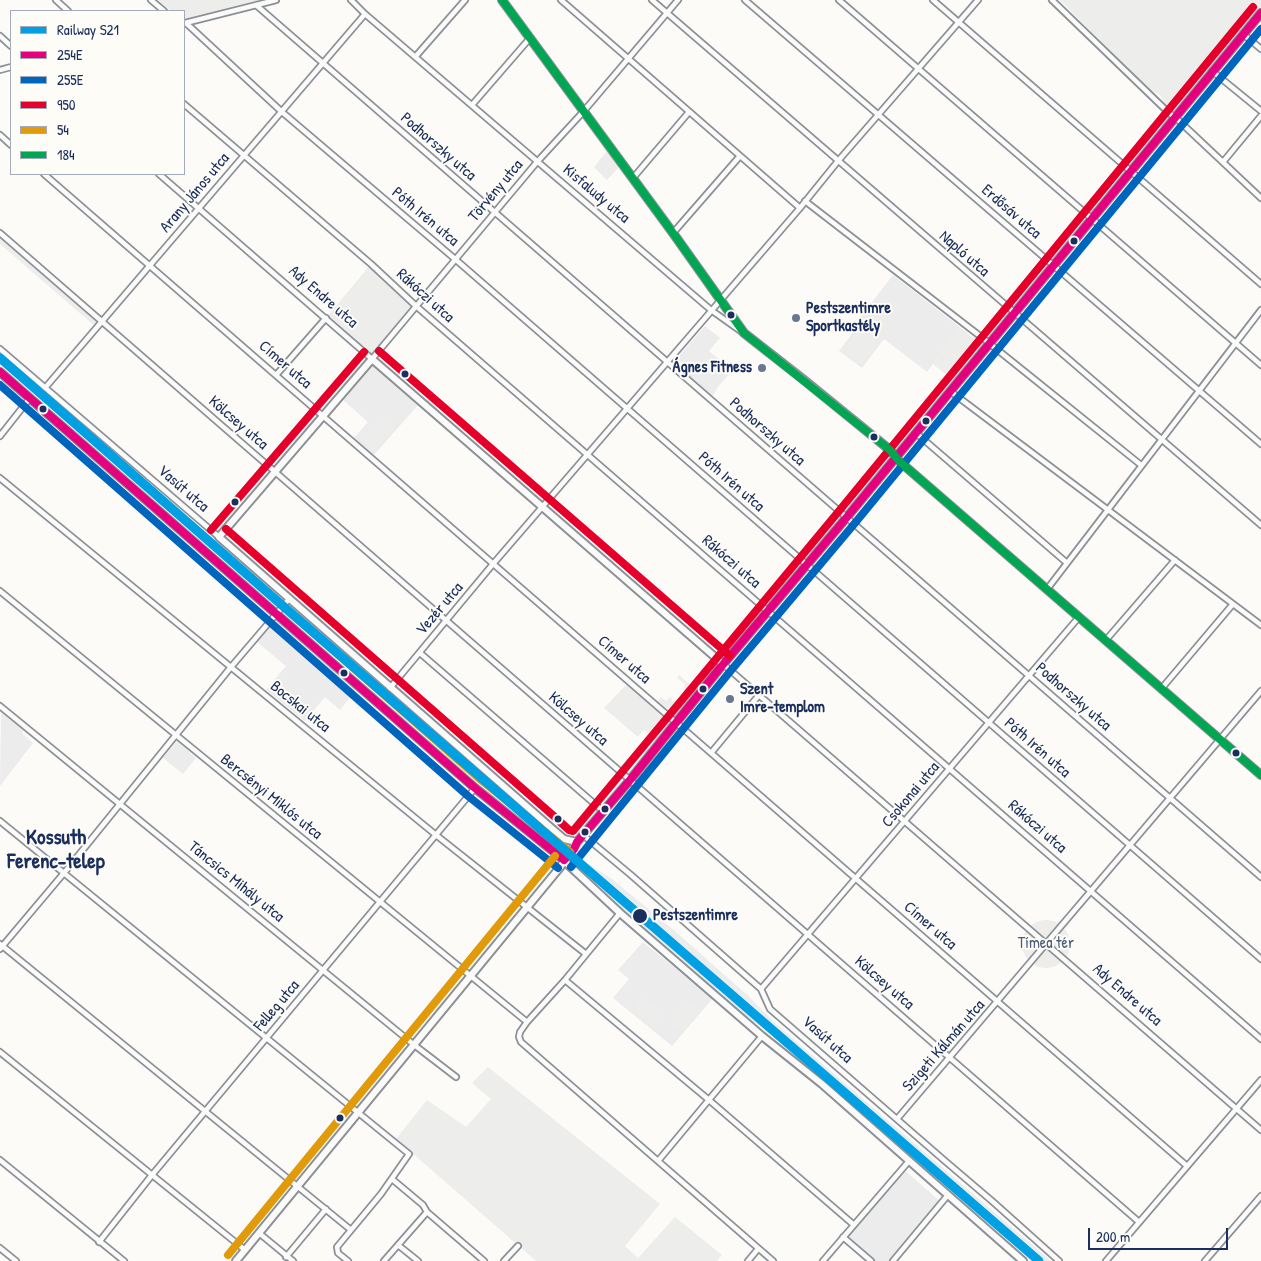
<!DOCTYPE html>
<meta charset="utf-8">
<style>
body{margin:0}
#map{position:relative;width:1261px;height:1261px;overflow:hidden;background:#fcfbf8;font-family:"Patrick Hand",sans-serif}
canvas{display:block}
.legend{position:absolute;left:10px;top:10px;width:175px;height:165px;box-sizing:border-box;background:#fdfcf7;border:1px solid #a3aaba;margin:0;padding:6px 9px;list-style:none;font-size:15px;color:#1b2f5e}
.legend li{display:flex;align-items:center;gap:10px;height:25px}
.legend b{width:25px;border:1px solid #a3aaba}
.scale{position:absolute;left:1088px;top:1228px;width:140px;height:22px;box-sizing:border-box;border:2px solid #1b2f5e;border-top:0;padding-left:6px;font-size:15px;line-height:18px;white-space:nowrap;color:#1b2f5e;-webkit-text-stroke:4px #fdfcf7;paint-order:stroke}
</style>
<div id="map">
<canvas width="1261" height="1261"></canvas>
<ul class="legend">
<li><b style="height:6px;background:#00a0e3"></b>Railway S21</li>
<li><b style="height:6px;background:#e5007d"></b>254E</li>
<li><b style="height:6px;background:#0065bd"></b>255E</li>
<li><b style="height:6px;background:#e4002b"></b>950</li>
<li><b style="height:6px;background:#e19a09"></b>54</li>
<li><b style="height:6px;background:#00a651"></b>184</li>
</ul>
<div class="scale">200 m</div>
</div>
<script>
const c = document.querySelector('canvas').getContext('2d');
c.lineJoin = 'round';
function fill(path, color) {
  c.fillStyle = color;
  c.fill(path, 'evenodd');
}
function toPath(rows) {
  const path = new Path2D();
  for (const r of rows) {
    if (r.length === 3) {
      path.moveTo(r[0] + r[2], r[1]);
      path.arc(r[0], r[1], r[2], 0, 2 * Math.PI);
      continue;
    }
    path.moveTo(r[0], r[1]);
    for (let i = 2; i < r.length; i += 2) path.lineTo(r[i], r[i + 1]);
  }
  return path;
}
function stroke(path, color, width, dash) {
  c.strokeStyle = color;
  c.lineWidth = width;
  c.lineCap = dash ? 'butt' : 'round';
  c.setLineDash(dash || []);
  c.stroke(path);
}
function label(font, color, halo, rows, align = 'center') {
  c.font = font + ' "Patrick Hand",sans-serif';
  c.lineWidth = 4;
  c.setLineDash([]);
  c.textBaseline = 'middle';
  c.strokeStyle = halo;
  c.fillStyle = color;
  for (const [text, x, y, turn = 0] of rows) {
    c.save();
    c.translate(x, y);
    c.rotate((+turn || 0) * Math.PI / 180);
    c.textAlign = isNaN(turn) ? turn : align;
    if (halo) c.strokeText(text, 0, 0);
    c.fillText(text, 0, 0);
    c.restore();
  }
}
fill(toPath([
 [607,151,619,167,607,180,594,167],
 [893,275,961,328,927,372,884,339,862,368,839,351,861,322,858,320],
 [705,326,720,338,709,351,733,370,716,389,717,390,711,397,673,363],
 [0,355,550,834,577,857,612,879,676,932,746,994,776,1024,1051,1261,1035,1261,786,1046,736,1008,619,905,574,861,274,603,0,360],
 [373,364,419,404,373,456,353,439,368,422,342,399],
 [277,620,357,689,340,710,325,697,305,721,266,690,286,666,257,642],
 [1,713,23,730,22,733,33,743,0,786],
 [177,741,196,758,183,774,163,758],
 [643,942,713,998,672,1046,613,998,629,979,618,970],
 [902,1168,942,1203,893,1261,871,1261,843,1237]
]), '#ebeceb');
fill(toPath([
 [158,0,258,0,184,19,184,11,171,11],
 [1060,0,1261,0,1261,7,1176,107,1166,105,1160,95,1145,87],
 [0,233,102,322,97,328,0,244],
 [371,264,416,306,372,359,326,318],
 [887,296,901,306,880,334,866,323],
 [863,326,881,340,862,364,844,350],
 [961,328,980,343,951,379,933,364],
 [383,418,395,428,375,451,363,441],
 [679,675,697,691,674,718,657,702,661,697,666,701,671,696,672,701,682,699,685,684,677,678],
 [630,681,676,722,660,743,644,730,638,737,604,708],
 [1046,944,24],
 [642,995,664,1015,654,1026,632,1007],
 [689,1001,701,1011,682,1033,670,1023],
 [488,1067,660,1204,625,1246,638,1258,675,1217,722,1255,717,1261,536,1261,396,1139,427,1100,466,1127,491,1099,472,1083]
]), '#ededec');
const street = toPath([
 [56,0,68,11],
 [151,0,164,11],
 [351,0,365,14,711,310,742,332],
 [561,0,800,208],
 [652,0,1261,525],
 [745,0,1261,444],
 [839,0,1261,365],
 [933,0,1261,284],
 [1052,0,1169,113,1177,119,1261,198],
 [256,5,1261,877],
 [185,23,276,0],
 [186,23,282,112,455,259,1261,959],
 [1243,34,1261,49],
 [0,36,11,46],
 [416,56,465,0],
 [0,70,11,67],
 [1212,71,1261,111],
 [184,104,371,264,416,306,1261,1039],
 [472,105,530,38],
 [0,135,11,145],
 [1223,162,1261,116],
 [44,174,1187,1166],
 [159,174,372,359,537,162,583,112,678,0],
 [633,178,689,112],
 [805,201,989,343,1141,465],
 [0,233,1139,1222],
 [673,233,740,156],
 [0,349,219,537],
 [277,374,326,318],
 [45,388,365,14],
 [950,391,1261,625],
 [916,433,1067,563],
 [0,436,30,398],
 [0,478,436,835,586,954],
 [1048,588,1261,310],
 [0,591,527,1022],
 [1106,640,1175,560],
 [420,653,604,812],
 [723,664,1261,1130],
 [390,688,493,564,800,208,838,161,978,0],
 [1162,688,1233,604],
 [0,706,413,1044,456,1077],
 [711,753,759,695],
 [0,821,409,1154,381,1194,337,1247,338,1253,348,1261],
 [583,835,631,875,761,989,770,1009,945,1161,992,1201,1059,1261],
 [620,913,565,980,527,1022,520,1032,519,1037,521,1042,773,1261],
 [0,944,351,1230],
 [0,949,64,873,231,667,289,599],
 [565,980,709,1100,854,1225],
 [761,989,1079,617],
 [0,1052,245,1250],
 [897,1119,1261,691],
 [0,1160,124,1261],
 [658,1161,762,1036],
 [392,1179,423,1205,427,1212,484,1261],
 [259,1233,293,1261],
 [843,1237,871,1261],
 [99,1242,152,1175,475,788],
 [398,1245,418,1261],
 [0,1248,16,1261],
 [286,1257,326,1209],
 [384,1261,427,1212],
 [504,1261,518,1246],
 [748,1261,758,1249],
 [823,1261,909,1161],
 [893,1261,948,1195],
 [1106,1261,1261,1080],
 [1205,1261,1261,1196]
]);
const secondary = toPath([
 [502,0,673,233,744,333,804,380,890,450,899,461,1261,775],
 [0,372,475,788,558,855,620,913,762,1036,822,1084,1023,1261],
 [577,842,564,839,549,826,219,537,372,359,723,664],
 [236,1261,561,866,577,842,630,780,720,668,847,517,1261,13]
]);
stroke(street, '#8c9097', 8);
stroke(secondary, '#8c9097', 10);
stroke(street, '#fbfbf9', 4.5);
stroke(secondary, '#fbfbf9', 6);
stroke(toPath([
 [0,372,475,788,564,860],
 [564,860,574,849,577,842,630,780,720,668,847,517,1261,13]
]), '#e5007d', 8);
stroke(toPath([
 [0,385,468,796,558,868],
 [571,867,728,674,855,523,1261,29]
]), '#0065bd', 8);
stroke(toPath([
 [379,351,730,656],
 [226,529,556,818,569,830,573,831,839,511,1253,7],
 [211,530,364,352]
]), '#e4002b', 8);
stroke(toPath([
 [7,364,481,780,570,852],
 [228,1255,555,856]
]), '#e19a09', 8);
stroke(toPath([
 [502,0,673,233,744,333,890,450,899,461,1261,775]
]), '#00a651', 8);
stroke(toPath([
 [0,358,283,606,1039,1261]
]), '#00a0e3', 9);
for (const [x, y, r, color] of [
 [1074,241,4.5,"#1b2f5e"],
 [731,315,4.5,"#1b2f5e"],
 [796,318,5,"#6a7694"],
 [762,368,5,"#6a7694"],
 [405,374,4.5,"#1b2f5e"],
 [43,409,4.5,"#1b2f5e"],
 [926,421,4.5,"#1b2f5e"],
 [874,437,4.5,"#1b2f5e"],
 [235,502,4.5,"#1b2f5e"],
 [344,673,4.5,"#1b2f5e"],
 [703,689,4.5,"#1b2f5e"],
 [730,699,5,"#6a7694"],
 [1236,753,4.5,"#1b2f5e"],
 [605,809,4.5,"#1b2f5e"],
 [558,819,4.5,"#1b2f5e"],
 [585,832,4.5,"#1b2f5e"],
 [640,916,8,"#1b2f5e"],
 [340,1118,4.5,"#1b2f5e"]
]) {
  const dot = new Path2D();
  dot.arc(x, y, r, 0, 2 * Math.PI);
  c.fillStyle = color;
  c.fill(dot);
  stroke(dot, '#fdfcf7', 2);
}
label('16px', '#1b2f5e', '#fdfcf7', [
 ["Podhorszky utca",438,147,41],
 ["Törvény utca",496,191,-50],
 ["Arany János utca",195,193,-50],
 ["Kisfaludy utca",596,194,40],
 ["Erdősáv utca",1011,212,41],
 ["Póth Irén utca",425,217,40],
 ["Napló utca",964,254,41],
 ["Rákóczi utca",425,296,42],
 ["Ady Endre utca",323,297,41],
 ["Címer utca",285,365,41],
 ["Kölcsey utca",238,423,41],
 ["Podhorszky utca",767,432,41],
 ["Póth Irén utca",731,482,41],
 ["Vasút utca",183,489,41],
 ["Rákóczi utca",731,562,41],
 ["Vezér utca",440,609,-50],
 ["Címer utca",624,660,41],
 ["Podhorszky utca",1073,697,41],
 ["Bocskai utca",300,707,39],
 ["Kölcsey utca",578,719,41],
 ["Póth Irén utca",1037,748,41],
 ["Csokonai utca",911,795,-50],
 ["Bercsényi Miklós utca",271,797,39],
 ["Rákóczi utca",1037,827,41],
 ["Táncsics Mihály utca",236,882,39],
 ["Címer utca",930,926,41],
 ["Kölcsey utca",884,983,41],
 ["Ady Endre utca",1127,995,41],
 ["Felleg utca",277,1006,-50],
 ["Vasút utca",827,1040,42],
 ["Szigeti Kálmán utca",944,1046,-49]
]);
label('bold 16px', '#1b2f5e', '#fdfcf7', [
 ["Pestszentimre",806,309],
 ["Sportkastély",806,327],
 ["Ágnes Fitness",752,368,"right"],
 ["Szent",740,690],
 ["Imre-templom",740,708]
], 'left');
label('bold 16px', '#1b2f5e', '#fdfcf7', [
 ["Pestszentimre",653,916]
], 'left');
label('16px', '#4c5c7f', '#fdfcf7', [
 ["Tímea tér",1046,944]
]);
label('bold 21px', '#1b2f5e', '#fdfcf7', [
 ["Kossuth",56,838],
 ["Ferenc-telep",56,862]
]);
</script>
